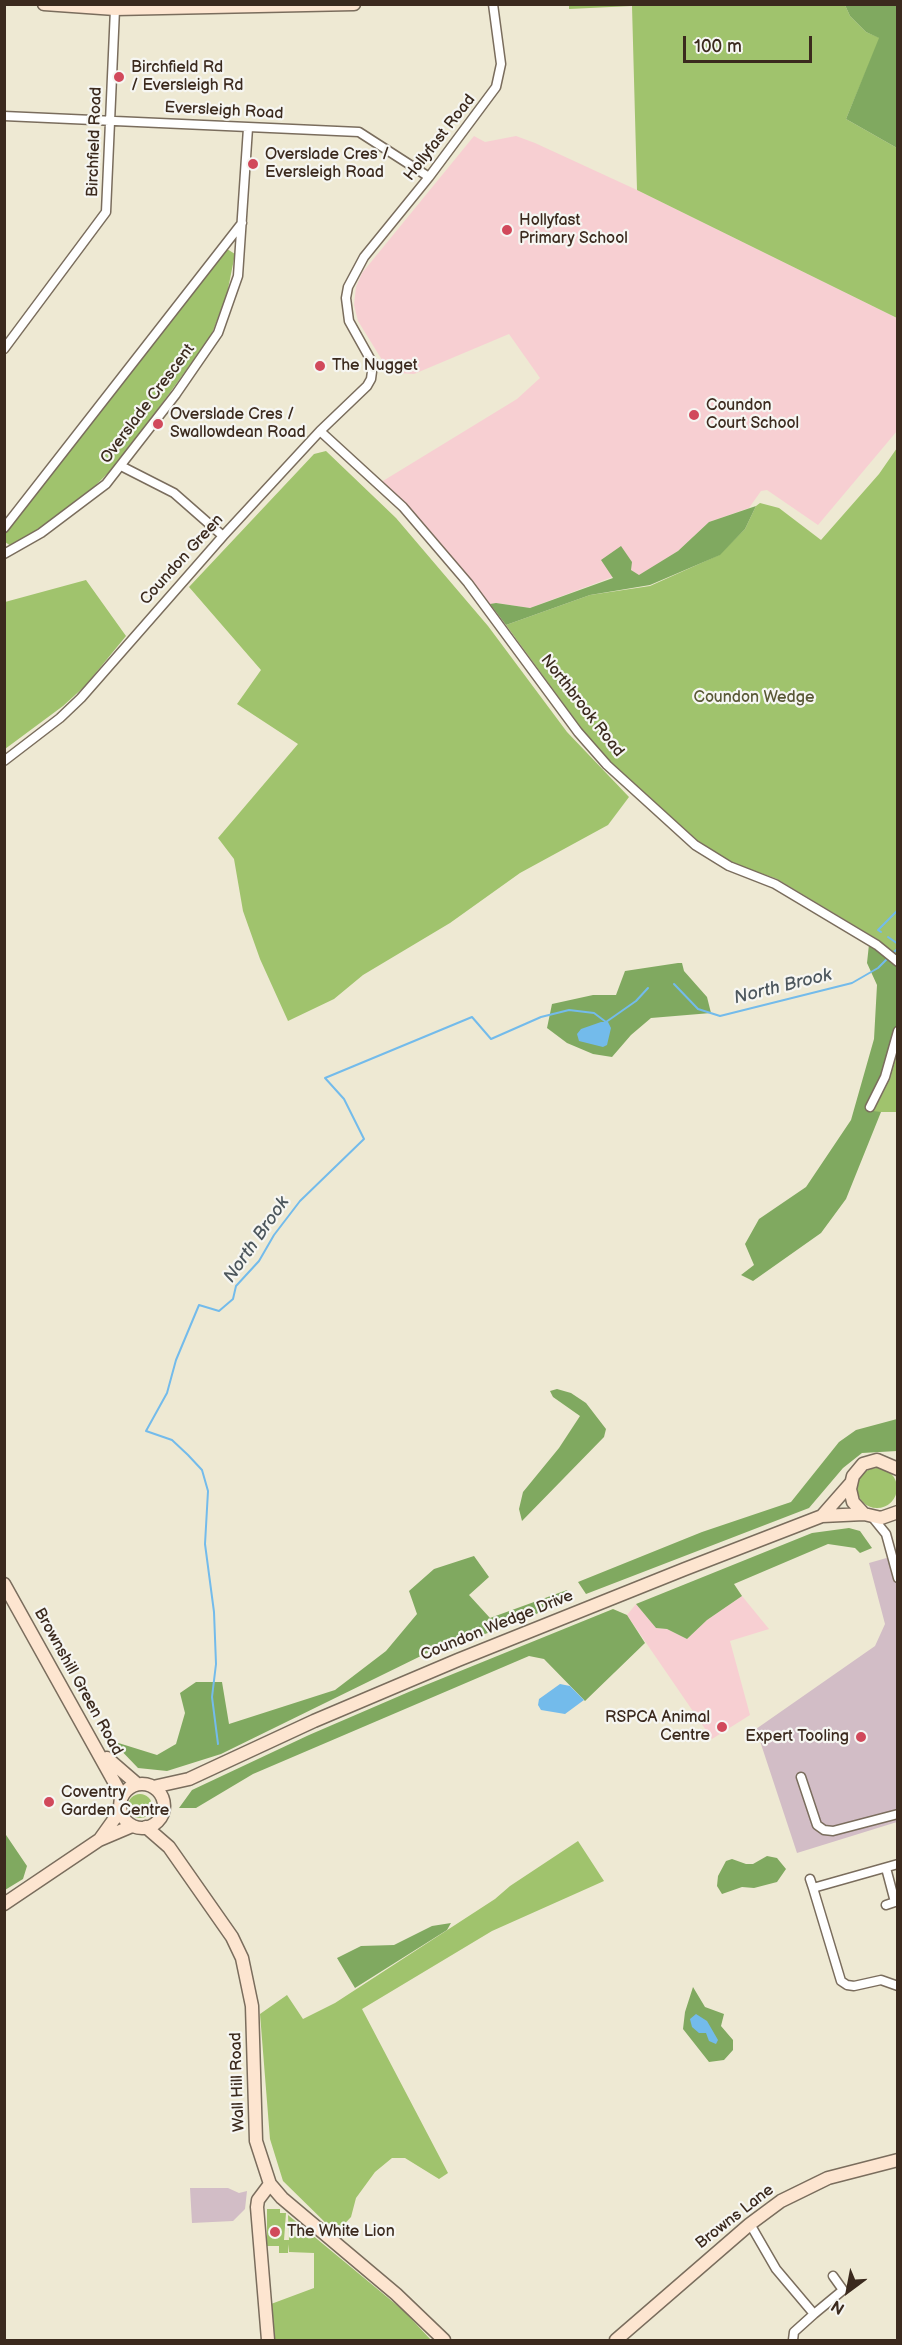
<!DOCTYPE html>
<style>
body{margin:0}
#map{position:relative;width:902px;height:2345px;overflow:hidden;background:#eee9d3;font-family:"Balsamiq Sans",sans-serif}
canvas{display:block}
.frame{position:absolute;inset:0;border:6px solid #3b2a1e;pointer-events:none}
.north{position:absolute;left:818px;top:2261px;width:60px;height:60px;-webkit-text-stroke:4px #f6f6f2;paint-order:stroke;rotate:212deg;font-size:16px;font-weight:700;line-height:24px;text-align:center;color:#3b2a1e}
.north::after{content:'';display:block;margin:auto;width:21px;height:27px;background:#3b2a1e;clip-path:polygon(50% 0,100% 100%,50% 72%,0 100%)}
.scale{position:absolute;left:683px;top:36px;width:129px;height:27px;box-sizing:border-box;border:3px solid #3b2a1e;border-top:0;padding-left:8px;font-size:18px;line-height:21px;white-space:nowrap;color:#3b2a1e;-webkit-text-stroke:4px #f6f6f2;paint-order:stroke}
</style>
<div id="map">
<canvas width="902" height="2345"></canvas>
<div class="frame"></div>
<div class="north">N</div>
<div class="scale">100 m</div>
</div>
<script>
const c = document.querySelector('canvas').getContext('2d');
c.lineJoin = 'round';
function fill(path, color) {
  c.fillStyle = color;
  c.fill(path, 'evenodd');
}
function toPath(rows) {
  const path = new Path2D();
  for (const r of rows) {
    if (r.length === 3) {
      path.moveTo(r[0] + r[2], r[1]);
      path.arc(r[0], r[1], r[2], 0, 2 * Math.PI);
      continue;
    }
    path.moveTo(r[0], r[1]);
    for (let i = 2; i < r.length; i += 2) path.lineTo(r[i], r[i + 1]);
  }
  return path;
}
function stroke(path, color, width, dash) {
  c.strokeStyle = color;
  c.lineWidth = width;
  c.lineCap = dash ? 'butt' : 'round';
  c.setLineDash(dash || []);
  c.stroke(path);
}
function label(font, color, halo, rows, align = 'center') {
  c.font = font + ' "Balsamiq Sans",sans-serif';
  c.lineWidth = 4.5;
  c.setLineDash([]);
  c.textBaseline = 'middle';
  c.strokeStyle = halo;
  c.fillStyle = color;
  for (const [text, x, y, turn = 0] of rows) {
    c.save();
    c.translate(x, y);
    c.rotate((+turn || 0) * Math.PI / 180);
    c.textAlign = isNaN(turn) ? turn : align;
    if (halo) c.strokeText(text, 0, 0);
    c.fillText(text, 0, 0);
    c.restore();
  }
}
fill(toPath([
 [474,136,485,142,516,136,535,143,637,190,897,318,897,431,818,525,767,490,761,491,749,508,709,522,678,551,639,576,631,570,530,608,496,603,486,606,378,484,517,399,540,378,509,334,414,374,399,373,387,368,358,321,354,305,356,287,362,273],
 [742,1596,769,1629,730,1641,750,1715,712,1739,627,1615,636,1604,656,1628,667,1629,687,1639,707,1620]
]), '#f7cfd2');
fill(toPath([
 [897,1555,897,1822,797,1853,756,1729,875,1646,885,1624,869,1563],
 [190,2188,228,2188,239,2193,247,2191,245,2209,233,2221,192,2223]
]), '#d2bdc6');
fill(toPath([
 [569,5,845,5,850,16,866,32,880,38,846,119,897,148,897,318,637,190,632,6,569,9],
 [227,249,235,254,227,294,211,336,121,460,88,493,27,537,11,546,5,542,4,534],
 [897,448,897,955,877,939,777,879,730,862,697,840,611,762,582,729,506,625,590,595,650,586,719,555,745,529,756,506,760,503,779,508,821,540,879,474],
 [326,451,396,518,488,626,567,732,629,797,608,825,520,873,450,923,363,975,334,999,288,1021,260,959,243,911,234,859,218,838,298,744,237,704,261,670,189,587,314,454],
 [86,580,126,636,85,686,63,706,5,749,5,602],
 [897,1055,897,1112,873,1112,890,1079],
 [877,1488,20],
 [140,1806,12],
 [578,1841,604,1881,492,1931,362,2009,448,2173,439,2179,405,2158,392,2158,375,2172,356,2198,351,2217,336,2233,283,2181,270,2139,260,2014,287,1995,303,2019,335,2003,495,1899,510,1886],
 [267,2209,280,2209,280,2213,286,2213,284,2240,289,2240,288,2215,404,2311,431,2340,275,2340,271,2304,314,2288,314,2253,289,2252,288,2244,288,2253,279,2253,279,2246,267,2246]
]), '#a0c36d');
fill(toPath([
 [845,5,897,5,897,148,846,119,879,38,866,32,850,16],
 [756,506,745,529,720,555,650,585,590,595,506,625,490,604,496,603,530,608,613,578,601,560,621,546,632,562,631,570,639,575,678,551,709,522],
 [870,935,897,955,897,1055,890,1079,873,1111,881,1112,846,1199,821,1233,753,1281,741,1275,754,1265,745,1244,759,1219,806,1187,851,1120,874,1039,877,985,867,963],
 [678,963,682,963,684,971,707,997,711,1013,651,1018,631,1035,612,1057,593,1054,567,1043,547,1028,552,1004,593,995,616,995,625,971],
 [557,1389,571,1393,586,1403,606,1429,604,1437,522,1521,519,1509,523,1492,559,1448,580,1416,553,1397,550,1391],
 [897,1419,897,1451,862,1453,843,1468,809,1508,586,1594,578,1582,702,1532,791,1502,839,1442,856,1430],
 [849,1528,860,1531,872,1548,860,1553,855,1548,828,1544,734,1584,742,1596,707,1620,687,1639,667,1629,656,1628,636,1604,812,1533],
 [474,1556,489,1577,469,1595,490,1618,567,1590,572,1599,500,1629,427,1653,221,1754,167,1771,138,1768,112,1741,157,1755,176,1744,185,1713,180,1693,196,1682,222,1682,229,1724,335,1690,386,1651,417,1614,409,1591,434,1569],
 [613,1609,627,1615,645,1643,585,1701,544,1659,529,1656,253,1774,196,1808,179,1808,192,1790,309,1735,411,1691],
 [4,1832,27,1866,23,1879,5,1890],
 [767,1856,777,1858,786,1869,777,1882,754,1888,742,1887,722,1894,717,1886,718,1876,726,1861,732,1859,746,1864,753,1864],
 [451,1923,447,1930,355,1988,337,1958,361,1946,394,1945,432,1926],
 [693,1987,705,2007,724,2014,721,2026,733,2040,733,2050,724,2060,709,2062,683,2029,685,2012]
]), '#80a960');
fill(toPath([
 [601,1022,608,1022,611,1028,607,1045,603,1047,579,1041,577,1034,581,1029],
 [560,1684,570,1686,584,1700,565,1714,541,1710,538,1705,539,1699],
 [696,2014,707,2021,718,2040,716,2044,709,2041,706,2033,699,2033,692,2027,690,2019]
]), '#73bbeb');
stroke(toPath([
 [881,932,878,930,898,910],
 [888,937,898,944],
 [893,953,898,948],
 [674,984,698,1009,720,1016,852,983,878,968,889,957],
 [218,1744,212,1697,216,1664,214,1612,205,1544,208,1491,202,1470,188,1455,172,1440,146,1431,167,1393,176,1360,199,1305,219,1311,233,1299,236,1286,259,1261,274,1235,300,1201,364,1139,344,1099,325,1078,472,1017,491,1039,541,1017,569,1010,594,1013,606,1022,636,1001,648,988]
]), '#73bbeb', 2);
const street = toPath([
 [4,116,359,132,429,177],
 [4,349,106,212,115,9],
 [320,431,403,507,468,583,578,732,607,765,695,845,729,866,775,884,877,945,898,962],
 [121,466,174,493,223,536],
 [4,528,242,223],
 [4,554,41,533,106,484,176,394,218,333,238,276,248,128],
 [4,761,60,718,81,698,223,536,320,431,367,386,371,379,373,364,349,321,346,298,348,287,364,257,429,177,496,87,501,64,493,4],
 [870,1107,885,1077,898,1031],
 [873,1518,886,1534,898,1578],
 [801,1777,817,1825,824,1830,833,1831,898,1814],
 [898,1864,813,1888,841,1981,847,1985,854,1986,881,1980,898,1986],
 [886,1868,895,1902,898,1902],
 [810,1879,813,1888],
 [886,1905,895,1902],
 [750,2224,776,2269,814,2314,843,2290,833,2276],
 [793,2340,794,2332,814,2314]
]);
const secondary = toPath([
 [44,4,115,9,354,4],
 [898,1469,877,1460,863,1464,853,1476,850,1489,853,1502,864,1514,881,1518,898,1512],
 [822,1516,851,1483],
 [4,1584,122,1796],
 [107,1758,137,1784],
 [142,1806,22],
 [153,1787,189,1779,314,1721,458,1660,685,1569,822,1516,864,1514],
 [146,1827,169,1847,232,1937,242,1958,252,2006,256,2141,270,2184,282,2198,396,2294,444,2340],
 [100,1839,120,1811],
 [4,1904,99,1840,132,1826],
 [268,2340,257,2207,258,2200,270,2184],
 [616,2340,750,2224,781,2201,828,2178,898,2160]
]);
stroke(street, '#7a6d5d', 11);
stroke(secondary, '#7a6d5d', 15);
stroke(street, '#fff', 8);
stroke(secondary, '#fde5d0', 12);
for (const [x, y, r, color] of [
 [119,77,6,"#d1495b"],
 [253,164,6,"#d1495b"],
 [507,230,6,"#d1495b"],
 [320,366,6,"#d1495b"],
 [694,415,6,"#d1495b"],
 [158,424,6,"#d1495b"],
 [722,1727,6,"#d1495b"],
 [861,1737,6,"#d1495b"],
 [49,1802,6,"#d1495b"],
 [275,2232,6,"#d1495b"]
]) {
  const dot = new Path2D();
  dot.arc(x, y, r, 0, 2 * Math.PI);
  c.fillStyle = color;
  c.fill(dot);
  stroke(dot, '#f6f6f2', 2);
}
label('16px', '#3b2a1e', '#f6f6f2', [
 ["Birchfield Rd",131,68],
 ["/ Eversleigh Rd",131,86],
 ["Overslade Cres /",265,155],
 ["Eversleigh Road",265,173],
 ["Hollyfast",519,221],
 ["Primary School",519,239],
 ["The Nugget",332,366],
 ["Coundon",706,406],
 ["Court School",706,424],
 ["Overslade Cres /",170,415],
 ["Swallowdean Road",170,433],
 ["RSPCA Animal",710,1718,"right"],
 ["Centre",710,1736,"right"],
 ["Expert Tooling",849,1737,"right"],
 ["Coventry",61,1793],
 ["Garden Centre",61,1811],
 ["The White Lion",287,2232]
], 'left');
label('16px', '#3b2a1e', '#f6f6f2', [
 ["Eversleigh Road",224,111,3],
 ["Hollyfast Road",440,138,-52],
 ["Birchfield Road",95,142,-88],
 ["Overslade Crescent",148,404,-53],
 ["Coundon Green",182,560,-48],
 ["Northbrook Road",582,706,52],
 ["Coundon Wedge Drive",497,1626,-22],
 ["Brownshill Green Road",78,1682,61],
 ["Wall Hill Road",238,2082,-92],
 ["Browns Lane",735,2217,-38]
]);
label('16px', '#595836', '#f6f6f2', [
 ["Coundon Wedge",754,698]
]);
label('italic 18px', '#4c565c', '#f6f6f2', [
 ["North Brook",783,987,-14],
 ["North Brook",257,1240,-55]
]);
</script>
